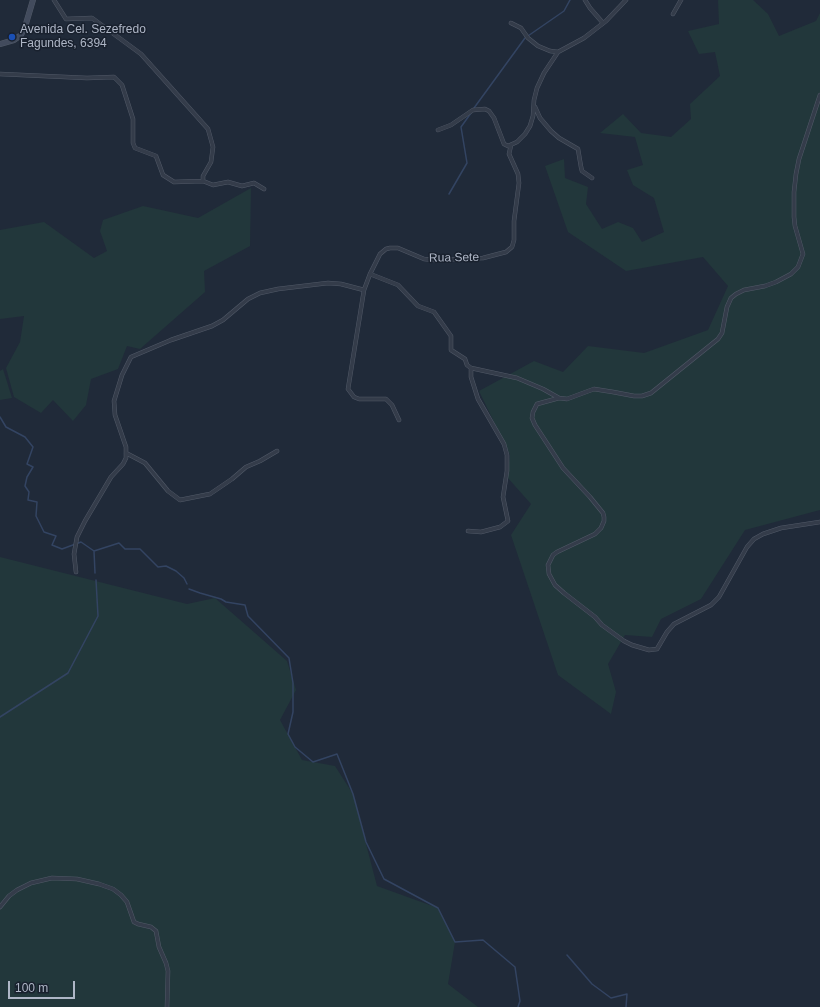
<!DOCTYPE html>
<style>
body{margin:0}
#map{position:relative;width:820px;height:1007px;overflow:hidden;background:#202a39;font-family:Helvetica,sans-serif}
canvas{display:block}
.scale{position:absolute;left:8px;top:981px;width:67px;height:18px;box-sizing:border-box;border:2px solid #aeb6c6;border-top:0;padding-left:5px;font-size:12px;line-height:14px;white-space:nowrap;color:#aeb6c6;-webkit-text-stroke:3px #19212e;paint-order:stroke}
</style>
<div id="map">
<canvas width="820" height="1007"></canvas>
<div class="scale">100 m</div>
</div>
<script>
const c = document.querySelector('canvas').getContext('2d');
c.lineJoin = 'round';
function fill(path, color) {
  c.fillStyle = color;
  c.fill(path, 'evenodd');
}
function toPath(rows) {
  const path = new Path2D();
  for (const r of rows) {
    path.moveTo(r[0], r[1]);
    for (let i = 2; i < r.length; i += 2) path.lineTo(r[i], r[i + 1]);
  }
  return path;
}
function stroke(path, color, width, dash) {
  c.strokeStyle = color;
  c.lineWidth = width;
  c.lineCap = dash ? 'butt' : 'round';
  c.setLineDash(dash || []);
  c.stroke(path);
}
function label(font, color, halo, rows, align = 'center') {
  c.font = font + ' Helvetica,sans-serif';
  c.lineWidth = 3;
  c.setLineDash([]);
  c.textBaseline = 'middle';
  c.strokeStyle = halo;
  c.fillStyle = color;
  for (const [text, x, y, turn = 0] of rows) {
    c.save();
    c.translate(x, y);
    c.rotate((+turn || 0) * Math.PI / 180);
    c.textAlign = isNaN(turn) ? turn : align;
    if (halo) c.strokeText(text, 0, 0);
    c.fillText(text, 0, 0);
    c.restore();
  }
}
fill(toPath([
 [718,0,753,0,768,14,779,36,816,21,820,13,820,510,745,530,701,599,661,619,652,637,625,635,608,664,616,692,611,714,558,675,511,535,531,504,507,477,510,455,479,391,534,361,563,372,588,346,644,353,708,330,728,286,703,257,626,271,568,232,545,166,564,159,565,178,588,187,586,204,602,229,618,222,633,228,642,242,664,232,654,198,633,185,627,170,643,165,635,137,600,133,623,114,641,133,671,137,691,119,690,104,720,76,715,52,699,54,688,31,719,24],
 [251,188,250,246,204,271,205,292,140,349,127,346,118,369,91,379,86,405,73,421,53,400,41,413,14,397,6,368,20,342,24,316,0,319,0,230,44,222,94,258,107,251,100,231,103,220,143,206,198,218],
 [3,369,12,398,0,400,0,371],
 [0,557,187,604,215,598,287,661,296,690,280,720,302,760,335,766,353,794,377,886,438,908,455,942,448,984,478,1007,0,1007]
]), '#22373b');
stroke(toPath([
 [474,108,525,38,564,11,570,0],
 [449,194,467,163,461,127,471,113],
 [0,417,6,427,25,437,33,447,27,464,33,467,27,477,25,486,29,492,28,500,37,502,36,516,44,532,56,536,52,545,62,549,81,542,94,551,119,543,125,549,140,549,158,567,166,566,176,571,184,578,187,584],
 [94,551,95,573],
 [189,589,200,593,221,599,226,602,245,605,248,616,289,658,293,683,293,712,288,734,295,747,313,762,337,754,353,794,366,842,384,879,438,908,455,942,483,940,515,967,520,1001,518,1007],
 [0,717,68,673,98,616,96,580],
 [567,955,592,984,611,998,627,994,626,1007]
]), '#334462', 1.5);
const street = toPath([
 [54,0,66,19,92,18,141,54,208,129,213,147,211,162,203,176,203,181],
 [585,0,590,8,603,23],
 [673,14,681,0],
 [511,23,521,28,528,38,538,46,550,51,558,52],
 [0,74,87,78,114,77,122,85,133,119,133,143,135,148,156,156,163,175,174,182,203,181,213,185,228,182,242,186,254,183,264,189],
 [820,95,799,159,796,174,794,192,794,217,795,226,803,254,798,267,791,274,776,282,765,286,744,290,736,294,731,298,727,307,722,333,718,339,651,393,642,396,634,396,613,392,594,389,567,399,559,398,537,404,533,412,532,418,535,425,563,468,590,497,603,513,604,517,604,521,601,528,595,534,557,552,553,555,548,565,549,574,555,585,564,593,595,617,602,625,624,641,632,645,649,650,657,649,667,632,674,624,711,605,719,597,747,547,754,539,763,534,781,528,820,522],
 [535,107,540,118,551,131,559,138,578,149,581,167,582,171,592,178],
 [438,130,451,125,473,110,485,109,489,111,494,118,504,144,508,146,517,142,525,134,530,126,533,116,534,100,537,88,544,73,558,52,584,38,606,21,626,0],
 [370,274,398,285,418,306,434,312,451,336,451,350,465,359,467,365,471,368],
 [471,368,517,378,543,389,559,398],
 [399,420,392,405,386,399,359,399,354,397,348,389,364,290,370,274,380,254,386,249,390,248,398,248,424,259,435,260,483,258,506,252,512,247,514,240,514,221,519,183,518,174,509,154,511,145],
 [126,453,145,463,168,491,180,500,210,494,232,479,246,467,260,461,277,451],
 [468,531,481,532,500,527,508,521,503,497,507,471,507,455,504,444,478,399,471,377,471,368],
 [76,572,74,554,77,537,85,521,111,477,123,464,126,458,126,447,115,415,114,401,122,375,131,357,171,340,212,326,223,320,248,299,260,293,278,289,328,283,341,284,364,290],
 [0,907,9,896,17,890,31,883,52,878,77,879,99,884,113,889,121,895,127,902,134,922,138,924,151,927,156,931,159,947,166,963,168,971,167,1007]
]);
const secondary = toPath([
 [0,44,14,40,21,35,25,27,33,0]
]);
stroke(street, '#515967', 4.5);
stroke(secondary, '#515967', 6);
stroke(street, '#343c4a', 3.5);
stroke(secondary, '#424b5d', 5);
for (const [x, y, r, color] of [
 [12,37,4,"#1a4fb4"]
]) {
  const dot = new Path2D();
  dot.arc(x, y, r, 0, 2 * Math.PI);
  c.fillStyle = color;
  c.fill(dot);
  stroke(dot, '#19212e', 1.5);
}
label('12px', '#aeb6c6', '#19212e', [
 ["Avenida Cel. Sezefredo",20,30],
 ["Fagundes, 6394",20,44]
], 'left');
label('12px', '#aeb6c6', '#19212e', [
 ["Rua Sete",454,258,-1]
]);
</script>
